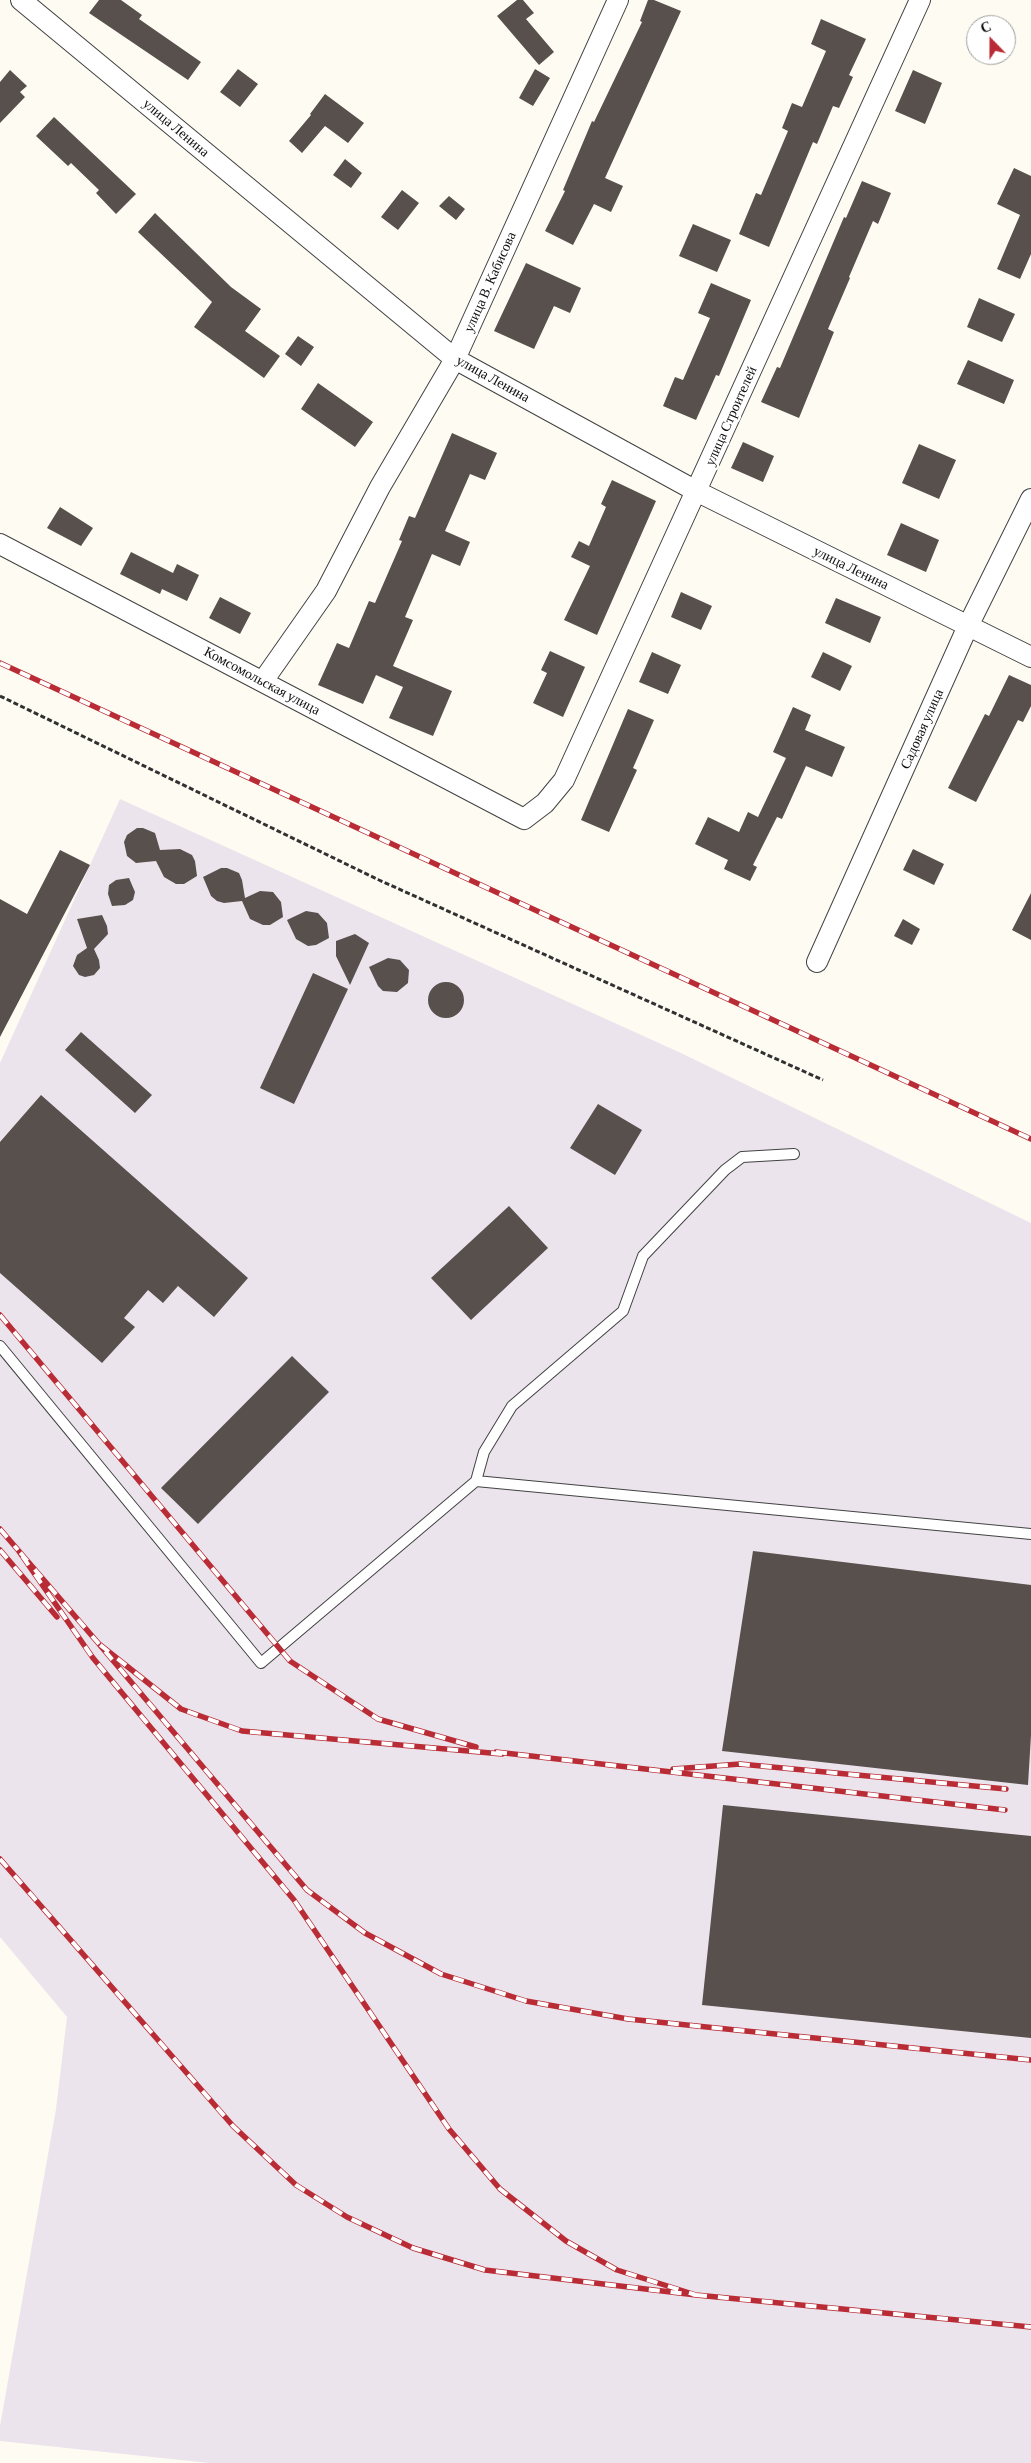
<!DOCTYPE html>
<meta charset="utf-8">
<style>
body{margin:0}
#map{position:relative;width:1031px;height:2463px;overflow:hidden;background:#fefcf2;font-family:"Crimson Pro",serif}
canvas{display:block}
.north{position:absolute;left:966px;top:15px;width:50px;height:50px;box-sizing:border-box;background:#fff;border:1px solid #9f9f9f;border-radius:50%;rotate:338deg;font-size:14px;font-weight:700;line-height:20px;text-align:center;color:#0f0f0f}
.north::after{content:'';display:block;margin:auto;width:18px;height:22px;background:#b92c35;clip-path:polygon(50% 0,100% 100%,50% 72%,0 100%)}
</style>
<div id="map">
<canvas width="1031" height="2463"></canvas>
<div class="north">С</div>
</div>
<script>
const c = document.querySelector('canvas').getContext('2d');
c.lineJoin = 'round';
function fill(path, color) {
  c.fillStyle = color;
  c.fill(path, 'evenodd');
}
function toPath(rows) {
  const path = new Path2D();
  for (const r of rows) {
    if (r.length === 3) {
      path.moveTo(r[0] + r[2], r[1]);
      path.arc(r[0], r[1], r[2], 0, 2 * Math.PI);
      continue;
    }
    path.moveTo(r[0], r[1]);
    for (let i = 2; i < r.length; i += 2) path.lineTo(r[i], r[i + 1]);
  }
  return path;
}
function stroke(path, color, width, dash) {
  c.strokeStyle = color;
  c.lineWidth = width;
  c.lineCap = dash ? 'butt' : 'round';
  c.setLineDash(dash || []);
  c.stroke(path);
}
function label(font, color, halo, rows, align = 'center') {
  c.font = font + ' "Crimson Pro",serif';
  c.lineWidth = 5;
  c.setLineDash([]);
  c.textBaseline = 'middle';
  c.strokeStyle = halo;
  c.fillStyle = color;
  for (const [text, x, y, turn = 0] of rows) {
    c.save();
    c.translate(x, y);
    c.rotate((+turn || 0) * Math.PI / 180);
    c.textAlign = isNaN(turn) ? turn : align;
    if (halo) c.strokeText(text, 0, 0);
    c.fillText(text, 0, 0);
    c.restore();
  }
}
fill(toPath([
 [120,799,681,1053,1031,1223,1031,2463,209,2463,0,2441,0,2426,56,2109,67,2017,0,1937,0,1063]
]), '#ece4ed');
fill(toPath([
 [99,0,121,0,142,15,139,19,201,62,188,80,89,13],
 [517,0,523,0,534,13,526,19,554,52,539,65,497,16],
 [648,0,654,0,681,11,605,178,623,186,611,212,594,204,573,245,545,231,565,191,563,190,592,121,594,122,642,22,640,21],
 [821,19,866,39,849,75,853,77,839,108,833,106,817,144,813,142,769,247,739,234,756,193,761,195,788,131,782,128,792,103,802,107,826,51,811,44],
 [238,69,258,84,240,107,220,92],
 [535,69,550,78,533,106,519,98],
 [10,70,27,86,20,92,25,97,0,123,0,82],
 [913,70,942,83,925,124,895,111],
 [325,94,364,123,348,143,325,126,302,153,289,141,311,115,310,114],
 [54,117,136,194,116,214,96,193,99,190,71,163,68,166,36,136],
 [345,159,362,173,351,188,333,175],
 [1014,168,1031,176,1031,254,1020,279,997,269,1020,215,997,204],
 [862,181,891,193,878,224,873,221,849,277,850,278,828,329,834,332,799,418,761,402,777,367,780,368,844,217,846,218],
 [402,190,419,203,398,230,381,217],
 [449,196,465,209,456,220,439,206],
 [155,213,231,287,261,309,245,331,280,356,264,378,194,327,212,302,138,232],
 [693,224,731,240,717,272,679,256],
 [526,263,581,288,570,313,554,306,534,349,494,331],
 [711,283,751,300,719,376,716,375,696,420,663,406,675,377,683,380,710,318,698,313],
 [979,298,1015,314,1002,342,967,327],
 [298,336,314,347,301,366,285,354],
 [968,360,1014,380,1004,404,957,384],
 [318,383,373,422,355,447,301,409],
 [452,433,497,453,485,480,470,474,445,531,470,542,460,566,432,554,405,617,413,620,393,666,452,691,433,736,389,718,403,687,376,675,363,704,318,685,337,643,349,648,369,601,375,603,402,541,399,540,409,516,415,518],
 [743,442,774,456,763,482,731,468],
 [919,444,956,460,939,499,902,483],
 [612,480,656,501,597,635,564,620,590,566,571,557,579,541,589,546,606,507,601,504],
 [60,507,93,528,81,546,47,528],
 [901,523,939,540,926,572,887,555],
 [131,552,173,573,177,564,199,575,187,601,162,589,160,594,120,574],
 [681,592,712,606,701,630,671,617],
 [220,597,251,613,240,634,209,618],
 [836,598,881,617,870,643,825,623],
 [550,651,585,667,563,717,533,703,547,673,541,670],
 [652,652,681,665,668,694,639,682],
 [823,652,852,666,840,691,811,677],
 [1009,675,1031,685,1031,706,1023,722,1018,720,976,802,948,788,985,714,989,716],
 [793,707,811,715,805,730,845,747,832,777,806,766,782,819,777,817,753,865,757,867,750,881,724,869,728,860,695,844,708,817,739,832,748,812,758,817,786,758,773,752],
 [628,709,654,720,633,768,637,770,609,832,581,820],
 [137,828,143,828,155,833,160,850,180,849,192,855,195,861,197,876,184,884,176,884,164,877,156,861,136,863,127,856,124,842,127,835],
 [913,849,944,864,934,885,903,870],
 [60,850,90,865,0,1037,0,899,27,914],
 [221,868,227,868,239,873,242,880,245,898,260,891,273,892,281,902,283,917,270,925,263,925,250,919,242,901,224,903,217,901,211,896,203,877],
 [129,878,135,892,133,900,125,905,112,906,108,894,109,885,116,880],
 [1031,893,1031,940,1012,930],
 [306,911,318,913,327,923,329,938,316,945,308,946,296,939,287,920],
 [102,915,107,926,108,934,94,949,99,960,100,968,94,975,85,977,79,975,73,966,77,955,87,948,77,919],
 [903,919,920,929,912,945,894,936],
 [355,934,369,943,350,985,336,956,336,941],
 [388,958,400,960,409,970,408,983,397,992,383,991,378,986,369,967],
 [313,973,348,989,294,1104,260,1088],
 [446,1000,18],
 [81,1032,152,1095,135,1113,65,1050],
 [41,1095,248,1278,214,1317,178,1286,163,1303,148,1290,124,1318,135,1327,102,1363,0,1273,0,1142],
 [598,1104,642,1130,615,1175,570,1148],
 [509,1206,548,1248,471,1320,431,1278],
 [292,1356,329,1392,198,1524,161,1488],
 [753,1551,1031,1585,1031,1735,1028,1785,722,1751],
 [723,1805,1031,1836,1031,2038,702,2005]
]), '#57504c');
const lane = toPath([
 [0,1346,261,1663,476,1481,1031,1534],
 [476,1481,484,1452,512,1406,623,1311,643,1256,725,1170,742,1157,794,1154]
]);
const street = toPath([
 [21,0,455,359,696,491,1031,657],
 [0,544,524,819,545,803,564,780,920,0],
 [263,681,326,591,380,487,455,359,618,0],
 [817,962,968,626,1031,499]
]);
stroke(lane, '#424242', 12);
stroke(street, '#424242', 22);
stroke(toPath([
 [0,696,379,880,823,1080]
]), '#313131', 3, [5, 2.5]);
stroke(lane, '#fff', 10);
stroke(street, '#fff', 20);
const rail = toPath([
 [0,663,1031,1139],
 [0,1315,290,1661,378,1719,476,1747],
 [0,1529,18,1550],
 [0,1550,57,1617],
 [496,1752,1005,1810],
 [502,1754,242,1731,181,1709,99,1644,307,1890,365,1933,441,1974,526,2001,628,2019,1031,2060],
 [673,1769,740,1764,1006,1789],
 [0,1859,233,2126,296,2185,347,2217,413,2248,485,2270,696,2295,617,2270,566,2241,500,2189,449,2129,294,1900,93,1658,18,1550,99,1644],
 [696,2295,1031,2327]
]);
stroke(rail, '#b92c35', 5.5);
stroke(rail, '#fff', 4, [11]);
label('14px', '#0f0f0f', '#fff', [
 ["улица Ленина",176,128,40],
 ["улица В. Кабисова",490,282,-66],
 ["улица Ленина",493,379,29],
 ["улица Строителей",731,416,-66],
 ["улица Ленина",851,568,26],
 ["Комсомольская улица",262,681,28],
 ["Садовая улица",922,729,-66]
]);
</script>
